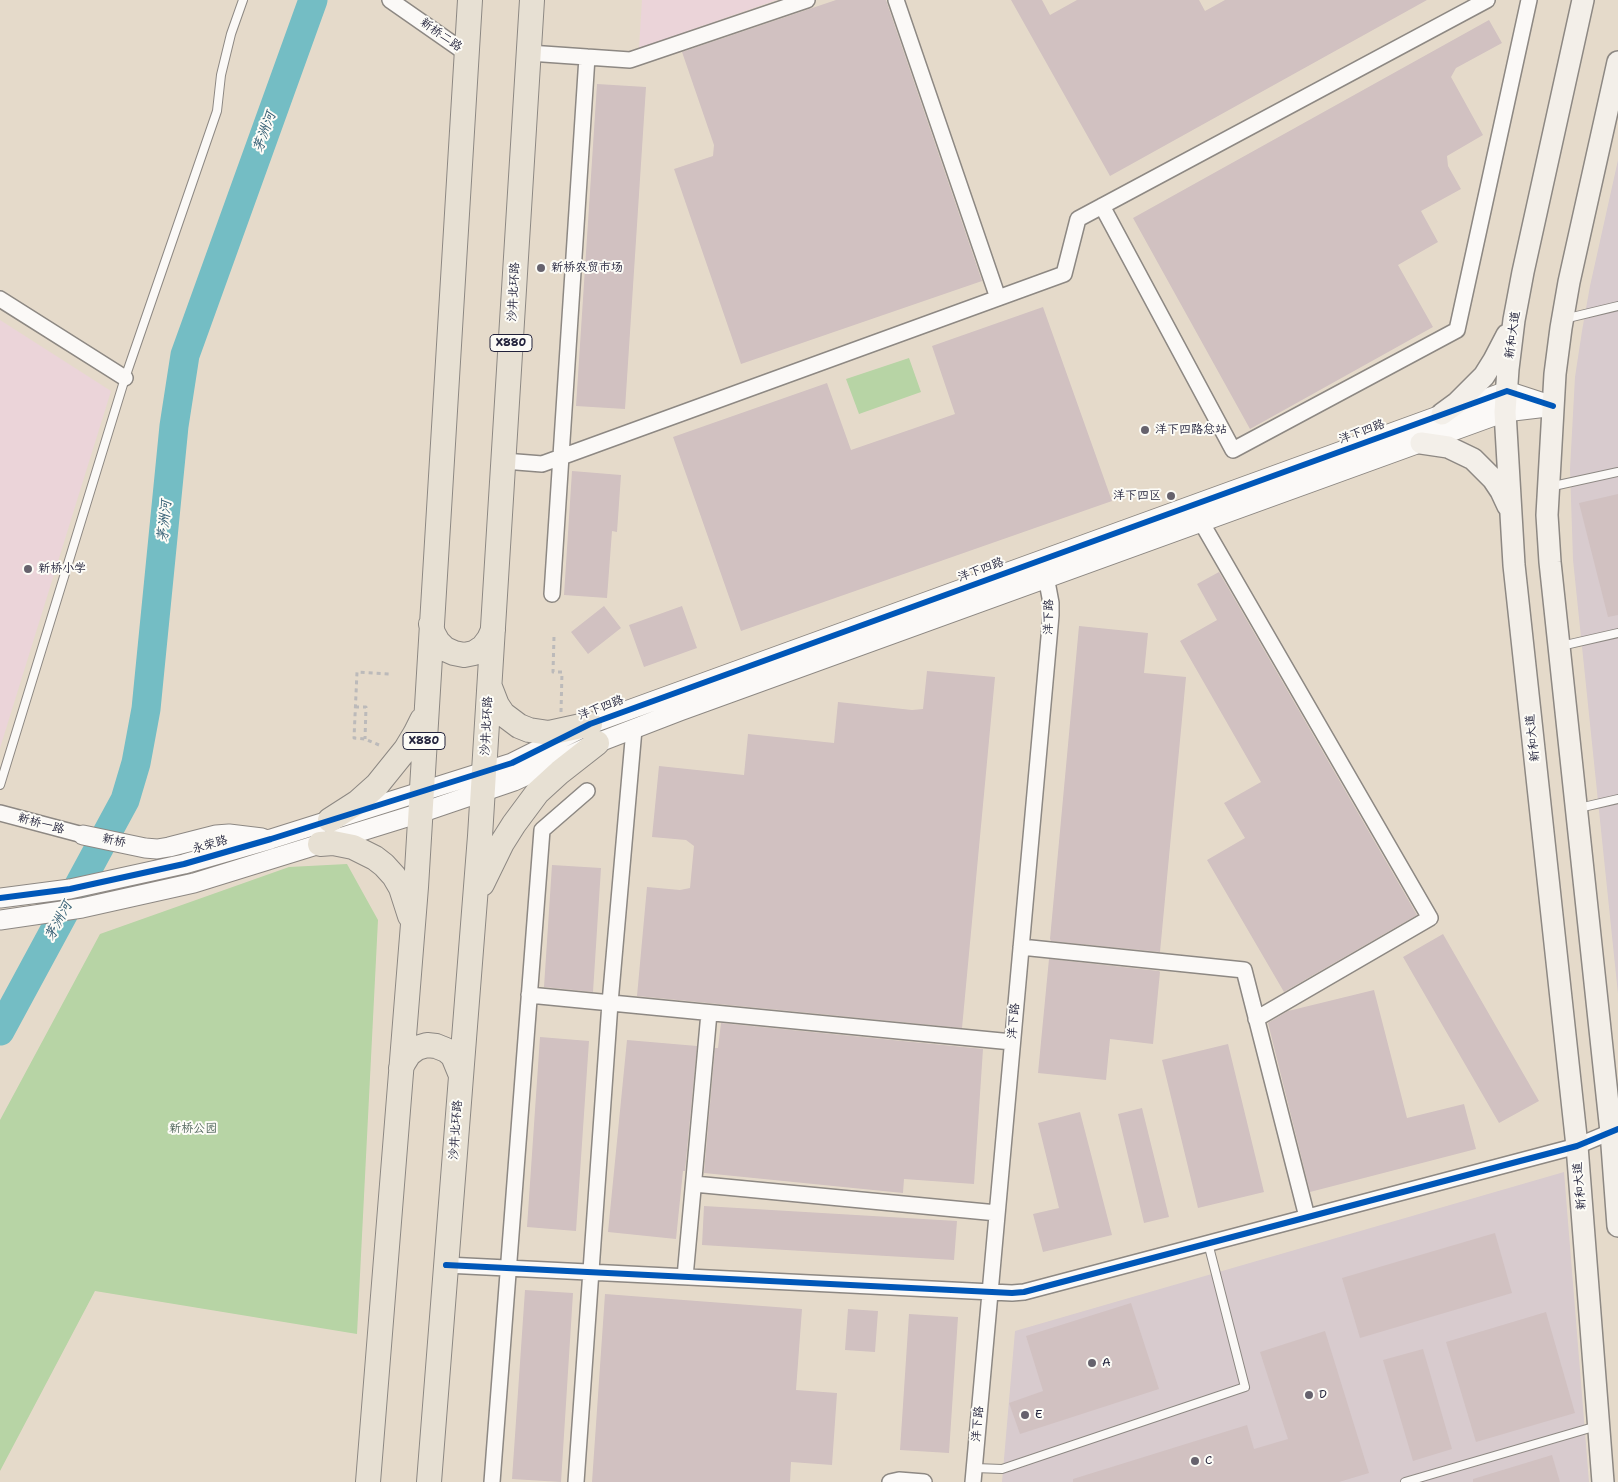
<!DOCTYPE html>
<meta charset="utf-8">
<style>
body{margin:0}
canvas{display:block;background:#e5daca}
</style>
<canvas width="1618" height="1482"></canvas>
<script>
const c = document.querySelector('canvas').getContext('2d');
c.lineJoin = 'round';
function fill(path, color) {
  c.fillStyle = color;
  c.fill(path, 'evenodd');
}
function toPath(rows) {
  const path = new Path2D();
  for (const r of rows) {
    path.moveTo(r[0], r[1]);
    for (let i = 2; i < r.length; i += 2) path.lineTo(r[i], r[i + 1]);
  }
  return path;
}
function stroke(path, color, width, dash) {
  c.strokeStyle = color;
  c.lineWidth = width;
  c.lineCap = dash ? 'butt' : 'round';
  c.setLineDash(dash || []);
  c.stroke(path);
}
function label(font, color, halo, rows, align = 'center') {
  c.font = font + ' "Shantell Sans","LXGW WenKai TC",sans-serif';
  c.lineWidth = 4;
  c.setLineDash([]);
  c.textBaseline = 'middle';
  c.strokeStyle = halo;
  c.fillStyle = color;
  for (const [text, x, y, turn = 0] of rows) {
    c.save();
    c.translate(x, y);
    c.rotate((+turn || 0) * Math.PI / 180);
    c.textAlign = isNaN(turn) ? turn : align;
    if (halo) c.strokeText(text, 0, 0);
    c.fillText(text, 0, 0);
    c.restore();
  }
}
fill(toPath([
 [642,0,777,0,639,48],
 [0,320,111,391,0,748]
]), '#ebd4d9');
fill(toPath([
 [1618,160,1618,994,1573,560,1570,469,1575,377,1582,331,1590,286],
 [1564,1172,1589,1482,1002,1482,1015,1331]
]), '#d8cbce');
fill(toPath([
 [909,358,921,392,859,414,846,379],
 [347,864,378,920,357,1334,95,1291,0,1471,0,1120,100,934,289,867]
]), '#b7d4a5');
stroke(toPath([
 [0,1031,125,800,136,763,146,709,174,426,185,355,313,0]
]), '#74bdc4', 29);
fill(toPath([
 [836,0,886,0,982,281,741,364,674,169,713,156,714,145,682,52],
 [1011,0,1042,0,1050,15,1077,0,1199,0,1205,11,1225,0,1427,0,1110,176],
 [1489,20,1502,43,1456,68,1451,77,1483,135,1447,156,1448,166,1461,189,1421,211,1438,242,1398,265,1433,327,1250,429,1133,218],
 [597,84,646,87,625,409,576,406],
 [1043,307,1112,501,741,631,673,437,827,383,851,450,912,429,955,414,932,346],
 [572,471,621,475,617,532,612,531,607,598,564,595],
 [1618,494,1618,615,1608,617,1579,503],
 [1219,572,1417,915,1284,992,1207,860,1245,838,1224,803,1261,782,1180,641,1217,620,1197,584],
 [604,606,621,628,588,654,571,632],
 [682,606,697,648,644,667,629,625],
 [1079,626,1148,633,1144,673,1186,677,1160,952,1051,941,1050,939],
 [927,671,995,677,962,1028,637,996,647,887,680,890,690,888,694,846,686,840,652,837,659,766,744,775,748,734,834,743,838,702,912,710,923,709],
 [552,865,601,868,593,992,544,987],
 [1443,934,1539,1101,1499,1123,1403,957],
 [1049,959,1159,971,1160,972,1153,1044,1110,1039,1106,1080,1038,1073],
 [1374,990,1407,1118,1464,1104,1476,1149,1310,1192,1268,1023,1288,1011],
 [721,1023,983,1049,974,1184,904,1179,903,1193,704,1173,715,1048,718,1048],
 [540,1037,589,1041,576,1231,527,1227],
 [627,1040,697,1046,685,1171,683,1171,676,1239,608,1232],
 [1228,1044,1264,1192,1198,1208,1162,1060],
 [1142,1108,1169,1217,1144,1223,1118,1114],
 [1080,1112,1112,1235,1043,1252,1033,1214,1059,1208,1038,1123],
 [704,1206,957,1221,954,1260,702,1245],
 [1495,1233,1512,1293,1360,1338,1342,1278],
 [525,1290,573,1293,561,1482,512,1479],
 [605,1294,802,1309,796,1390,837,1393,832,1465,791,1462,790,1482,592,1482],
 [1131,1303,1159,1389,1020,1434,1009,1403,1043,1391,1026,1336],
 [848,1309,878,1311,875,1352,845,1350],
 [1546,1312,1575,1413,1476,1442,1446,1342],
 [909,1314,958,1317,949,1453,900,1450],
 [1325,1331,1369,1473,1339,1482,1073,1482,1073,1479,1247,1425,1254,1449,1288,1439,1260,1352],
 [1423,1349,1452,1449,1413,1461,1383,1360],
 [1552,1455,1560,1482,1473,1482,1473,1479]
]), '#d1c1c1');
const service = toPath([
 [1564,319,1618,306],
 [1549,487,1618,472],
 [1561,646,1618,633],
 [0,785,125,378,217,111,221,75,231,34,243,0],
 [1579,808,1618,799],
 [975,1468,1002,1469,1245,1387,1208,1243],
 [1405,1482,1597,1426]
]);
const minor = toPath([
 [390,0,466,53],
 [896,0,998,298],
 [529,53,630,60,807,0],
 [1102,206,1233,450,1457,330,1529,0],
 [0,299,125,378],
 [504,461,542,464,1064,274,1078,219,1487,0],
 [1196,513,1430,918,1256,1019],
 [552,594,587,57],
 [0,813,83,835],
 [1021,947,1244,970,1307,1217],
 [529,995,1012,1042],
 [694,1184,997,1213],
 [446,1265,1012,1293,1024,1292,1577,1146,1618,1129],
 [685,1277,709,1013],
 [492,1482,542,830,587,791],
 [576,1482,610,1003,634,729],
 [890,1482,899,1480,924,1482],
 [973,1482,1051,615,1051,603,1048,587,1041,569]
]);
const tertiary = toPath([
 [83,835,145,848,157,849,169,847,216,835,229,834,262,838],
 [0,898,70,889,184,864,271,839,512,763,590,724,1507,391,1553,406],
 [0,920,82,908,194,883,420,813,514,781,597,743,680,711,1505,412,1547,407]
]);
const secondary = toPath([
 [1583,0,1523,272,1514,320,1508,369,1505,412,1514,565,1577,1146,1603,1482],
 [1618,62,1569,282,1561,328,1555,374,1547,515,1550,562,1611,1132,1618,1226],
 [1442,414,1457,403,1484,376,1494,360,1507,335],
 [1421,443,1448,447,1473,459,1493,479,1501,491,1508,506]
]);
const primary = toPath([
 [431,624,433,633,438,642,445,649,454,653,464,655,474,653,483,647,489,639,493,630],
 [490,687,497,705,503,714,519,726,529,730,549,733,590,724],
 [330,820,358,802,377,785,406,749,415,734,422,720],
 [320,844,333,843,353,847,375,858,384,865,394,876,401,888,410,916],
 [482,884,502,843,514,824,537,793,560,772,597,743],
 [401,1068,404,1062,409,1054,417,1048,427,1045,436,1046,446,1050,453,1056,460,1073],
 [368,1482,416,887,470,0],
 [429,1482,480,836,532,0]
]);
stroke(service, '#8d8883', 10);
stroke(minor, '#8d8883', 18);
stroke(tertiary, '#8d8883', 21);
stroke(secondary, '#8d8883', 24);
stroke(primary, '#8d8883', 26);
stroke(toPath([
 [554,637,553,672,562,672,561,712],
 [355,707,366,707,365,739],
 [379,745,365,739,354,738,357,672,389,674]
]), '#bcbaba', 3, [4, 4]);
stroke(service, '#fbf9f7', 8);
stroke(minor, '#fbf9f7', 15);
stroke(tertiary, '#fbf9f7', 19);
stroke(secondary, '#f3efe9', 21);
stroke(primary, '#e7e0d3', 24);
stroke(toPath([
 [0,898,70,889,184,864,271,839,512,763,590,724,1507,391,1553,406],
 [446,1265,1012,1293,1024,1292,1577,1146,1618,1129]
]), '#0057b8', 6);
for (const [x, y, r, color] of [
 [541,268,5,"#66626d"],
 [1145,430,5,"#66626d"],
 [1171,496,5,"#66626d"],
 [28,569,5,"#66626d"],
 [1092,1363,5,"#66626d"],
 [1309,1395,5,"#66626d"],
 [1025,1415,5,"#66626d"],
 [1195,1461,5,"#66626d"]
]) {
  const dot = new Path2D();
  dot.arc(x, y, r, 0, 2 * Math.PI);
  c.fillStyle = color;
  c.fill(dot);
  stroke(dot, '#fdfcf7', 2);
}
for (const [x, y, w] of [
 [511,343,42],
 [424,741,42]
]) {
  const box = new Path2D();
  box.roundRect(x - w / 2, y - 8.5, w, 17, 4);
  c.fillStyle = '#fdfcf7';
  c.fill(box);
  stroke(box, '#22223b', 1);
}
label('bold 11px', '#22223b', null, [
 ["X880",511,343],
 ["X880",424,741]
]);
label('12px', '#22223b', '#fdfcf7', [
 ["新桥二路",441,35,35],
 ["沙井北环路",514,292,-87],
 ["新和大道",1513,335,-82],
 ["洋下四路",1362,432,-20],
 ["洋下四路",981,570,-20],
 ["洋下路",1049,617,-89],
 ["洋下四路",601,708,-21],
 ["沙井北环路",487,726,-87],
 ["新和大道",1533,738,-96],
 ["新桥一路",41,824,15],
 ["新桥",114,841,12],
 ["永荣路",210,845,-16],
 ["洋下路",1014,1021,-85],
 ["沙井北环路",456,1130,-86],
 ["新和大道",1580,1186,-95],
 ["洋下路",978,1424,-85]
]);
label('12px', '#22223b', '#fdfcf7', [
 ["新桥农贸市场",551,268],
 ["洋下四路总站",1155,430],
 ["洋下四区",1161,496,"right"],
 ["新桥小学",38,569],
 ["A",1102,1363],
 ["D",1319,1395],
 ["E",1035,1415],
 ["C",1205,1461]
], 'left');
label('12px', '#495f55', '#fdfcf7', [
 ["新桥公园",193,1129]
]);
label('italic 14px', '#305b71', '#fdfcf7', [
 ["茅洲河",265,132,-70],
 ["茅洲河",165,521,-84],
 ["茅洲河",59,921,-62]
]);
</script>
